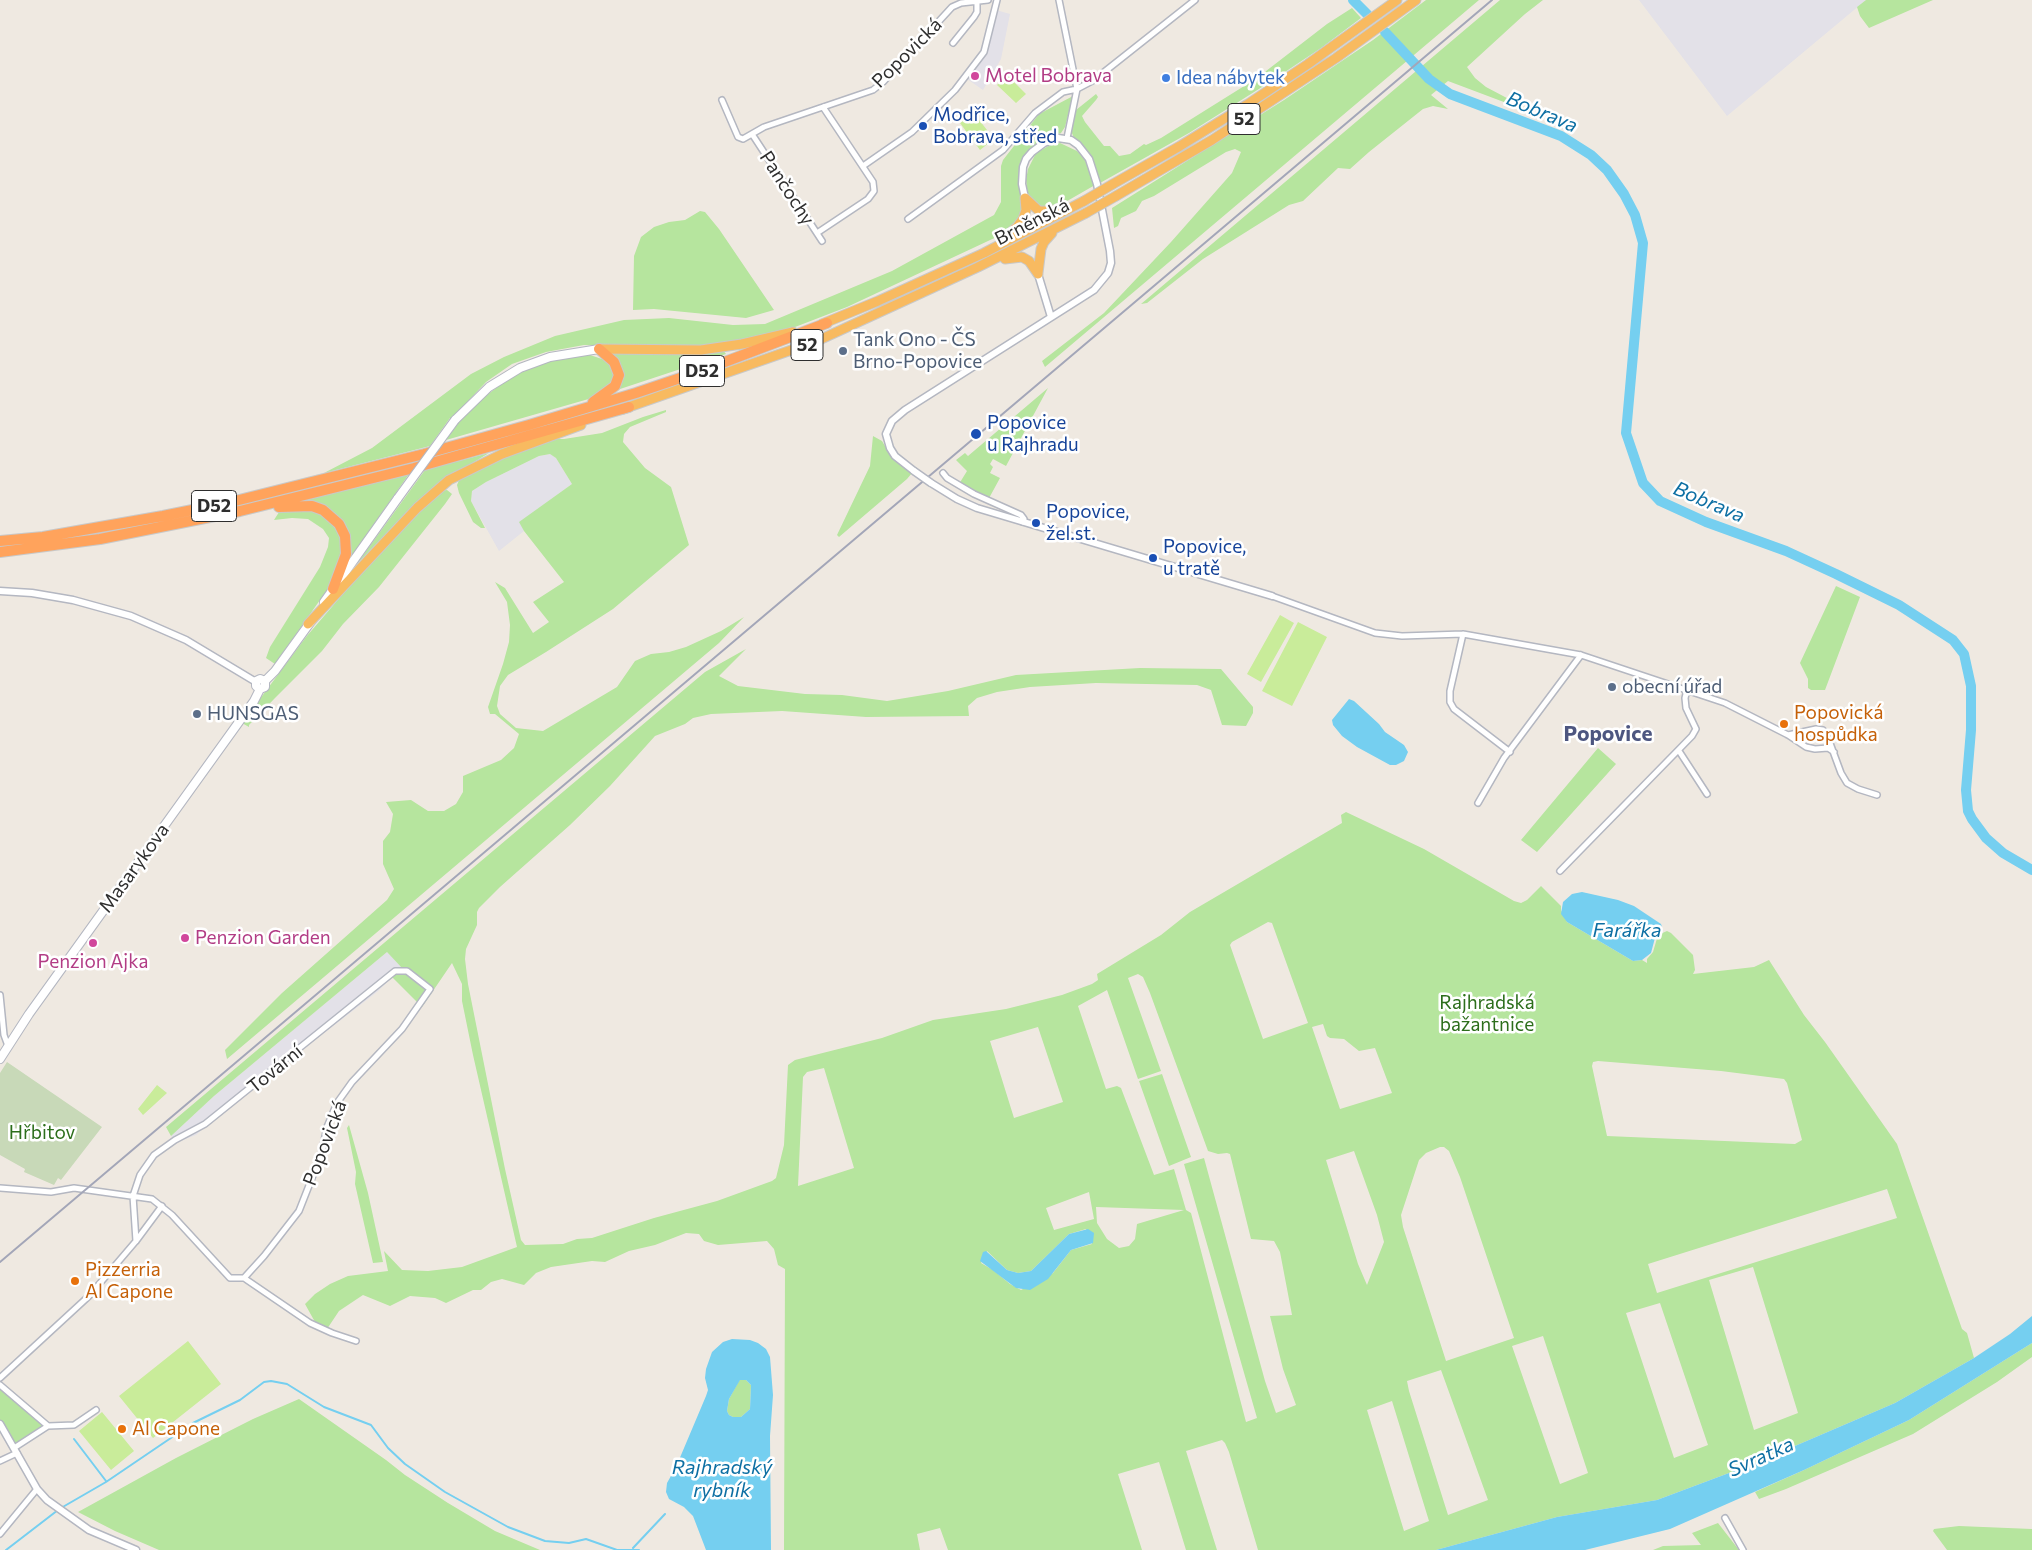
<!DOCTYPE html>
<meta charset="utf-8">
<style>
body{margin:0}
canvas{display:block;background:#efe9e1}
</style>
<canvas width="2032" height="1550"></canvas>
<script>
const c = document.querySelector('canvas').getContext('2d');
c.lineJoin = 'round';
function fill(path, color) {
  c.fillStyle = color;
  c.fill(path, 'evenodd');
}
function toPath(rows) {
  const path = new Path2D();
  for (const r of rows) {
    path.moveTo(r[0], r[1]);
    for (let i = 2; i < r.length; i += 2) path.lineTo(r[i], r[i + 1]);
  }
  return path;
}
function stroke(path, color, width, dash) {
  c.strokeStyle = color;
  c.lineWidth = width;
  c.lineCap = dash ? 'butt' : 'round';
  c.setLineDash(dash || []);
  c.stroke(path);
}
function label(font, color, halo, rows, align = 'center') {
  c.font = font + ' Commissioner,sans-serif';
  c.lineWidth = 5;
  c.setLineDash([]);
  c.textBaseline = 'middle';
  c.strokeStyle = halo;
  c.fillStyle = color;
  for (const [text, x, y, turn = 0] of rows) {
    c.save();
    c.translate(x, y);
    c.rotate((+turn || 0) * Math.PI / 180);
    c.textAlign = isNaN(turn) ? turn : align;
    if (halo) c.strokeText(text, 0, 0);
    c.fillText(text, 0, 0);
    c.restore();
  }
}
fill(toPath([
 [1639,0,1866,0,1727,116],
 [996,10,1010,14,1001,59,983,90,967,79,984,55],
 [550,454,556,458,572,484,520,522,524,531,499,551,471,501,472,491,486,482,539,456],
 [387,952,402,968,377,992,217,1116,196,1135,178,1142,171,1136,214,1096]
]), '#e3e1e8');
fill(toPath([
 [1426,0,1479,0,1045,367,1042,361,1104,313,1171,242,1232,173,1241,152,1235,149,1226,152,1154,196,1142,201,1136,211,1121,218,1118,226,1114,228,1112,208,1284,100,1373,40],
 [1500,0,1543,0,1525,14,1467,67,1475,78,1486,87,1541,116,1448,81,1431,95,1448,109,1433,106,1423,109,1369,152,1350,169,1338,168,1303,201,1289,205,1203,259,1147,303,1141,304],
 [1866,0,1933,0,1869,28,1860,16,1857,7],
 [1352,8,1361,18,1321,48,1270,82,1189,133,1100,183,1089,154,1075,140,1071,131,1076,110,1096,94,1098,97,1096,100,1082,116,1085,122,1104,146,1110,146,1119,156,1130,154,1144,144,1146,145,1161,138,1257,78,1327,24],
 [1073,96,1065,127,1061,133,1038,142,1023,159,1019,176,1022,208,1019,221,1003,234,847,307,782,332,723,345,640,347,584,345,546,352,512,364,486,382,452,418,450,418,430,446,324,473,372,448,471,374,504,357,555,336,624,320,669,318,733,325,765,324,892,271,994,215,1001,202,1001,166,1003,160,1039,114],
 [1060,143,1077,151,1086,161,1095,185,1055,208,1042,209,1028,197,1026,180,1028,169,1036,153,1052,144],
 [700,211,705,212,719,229,774,310,746,318,654,309,633,310,634,256,641,237,654,227,669,222,685,220],
 [723,350,726,354,617,390,623,379,622,369,618,360,608,352],
 [590,355,605,360,614,368,615,377,609,388,599,396,446,440,458,423,479,401,512,376,534,366,567,357],
 [1048,388,1006,466,993,459,990,464,993,467,990,473,1000,478,988,500,959,484,967,471,956,460,965,453,968,456],
 [666,410,666,412,630,427,624,434,623,442,645,468,671,487,689,545,613,609,546,652,508,675,500,686,497,706,500,714,516,728,543,731,617,687,635,661,651,654,669,652,686,647,721,631,744,617,719,643,227,1059,225,1050,282,993,387,900,394,889,383,864,383,841,390,832,393,814,386,802,411,800,428,811,444,811,456,804,463,792,463,776,501,760,514,748,519,734,495,714,490,714,488,707,503,664,509,642,510,625,507,602,495,582,505,588,533,633,549,622,533,602,564,582,524,531,519,522,572,484,556,458,550,454,539,456,486,482,472,491,471,501,485,528,481,528,473,522,459,493,457,485,460,478,480,466,554,439,564,439,602,433,643,417],
 [873,436,882,441,891,456,912,473,907,479,839,537,837,535,870,466],
 [489,453,436,485,410,509,356,565,425,470],
 [409,474,348,561,343,522,330,509,306,501,307,499],
 [447,490,452,494,445,504,379,587,343,624,322,651,275,698,249,725,249,727,242,723,306,637,361,573,439,491],
 [281,509,322,511,336,522,343,544,339,569,327,590,275,664,266,658,270,647,320,567,328,547,329,538,323,529,308,519,292,518,274,520],
 [1836,586,1860,597,1825,690,1811,690,1808,688,1808,679,1800,663],
 [746,649,719,676,738,686,805,694,842,695,887,701,948,691,1016,675,1140,668,1221,669,1253,707,1253,713,1246,726,1222,725,1211,690,1197,685,1096,683,1030,687,997,692,977,698,968,706,969,716,866,717,782,711,711,714,693,718,685,724,655,736,610,786,570,825,500,887,479,908,477,912,477,925,466,949,465,959,468,984,505,1169,521,1240,525,1245,563,1244,577,1239,592,1238,654,1218,717,1201,772,1181,776,1178,784,1145,788,1065,795,1060,882,1038,933,1020,1006,1009,1062,995,1092,984,1098,980,1097,974,1161,935,1190,912,1342,823,1341,815,1346,812,1424,849,1514,901,1521,903,1527,900,1541,886,1561,906,1561,910,1567,922,1633,961,1642,960,1647,963,1647,959,1653,952,1658,935,1667,931,1671,933,1693,955,1695,970,1693,974,1754,967,1769,960,1804,1015,1825,1042,1897,1144,1962,1329,1967,1333,1974,1358,1895,1403,1753,1464,1657,1500,1557,1517,1436,1550,1258,1550,1229,1452,1225,1443,1222,1440,1186,1451,1217,1550,1186,1550,1159,1462,1118,1474,1142,1550,948,1550,940,1528,917,1534,920,1550,784,1550,785,1269,778,1265,774,1249,767,1241,718,1245,704,1241,699,1234,686,1233,655,1245,629,1251,605,1262,592,1261,551,1267,536,1273,524,1285,502,1279,491,1282,481,1290,473,1290,446,1303,435,1298,410,1296,390,1306,363,1295,339,1311,327,1329,315,1322,305,1304,315,1294,330,1284,348,1276,388,1271,384,1251,402,1270,428,1271,462,1267,517,1247,473,1055,462,1001,462,984,452,963,422,1007,392,977,402,968,387,952,214,1096,171,1136,166,1127,705,672],
 [1268,922,1272,923,1308,1023,1263,1039,1230,945,1232,942],
 [1138,974,1143,977,1150,993,1208,1151,1218,1154,1227,1153,1230,1154,1251,1239,1274,1241,1280,1252,1292,1315,1270,1316,1283,1369,1296,1405,1276,1413,1265,1381,1204,1158,1184,1164,1257,1418,1246,1422,1191,1213,1186,1210,1174,1169,1154,1175,1121,1088,1117,1086,1106,1089,1078,1006,1107,990,1138,1079,1161,1071,1128,978],
 [1323,1024,1327,1036,1330,1038,1344,1039,1359,1051,1375,1048,1392,1093,1340,1109,1312,1027],
 [1038,1027,1063,1102,1014,1118,990,1041],
 [1598,1061,1721,1071,1784,1079,1787,1083,1802,1140,1795,1144,1607,1136,1592,1066,1593,1062],
 [824,1068,854,1168,798,1186,803,1077,807,1072],
 [1440,1147,1444,1147,1449,1151,1460,1177,1514,1338,1446,1361,1403,1227,1401,1215,1419,1160,1426,1153],
 [1354,1151,1377,1215,1384,1242,1367,1285,1358,1264,1326,1160],
 [1887,1189,1897,1218,1657,1293,1648,1264],
 [1089,1192,1094,1219,1054,1230,1046,1208],
 [1096,1207,1184,1210,1137,1224,1135,1239,1129,1246,1119,1248,1107,1239,1097,1223],
 [1086,1229,1092,1244,1071,1250,1053,1273,1021,1290,1010,1284,993,1270,981,1263,987,1251,1007,1270,1018,1273,1031,1271,1069,1234],
 [1753,1267,1798,1413,1754,1430,1709,1280],
 [1660,1303,1708,1445,1674,1458,1626,1313],
 [1543,1336,1588,1473,1560,1484,1512,1346],
 [1441,1370,1488,1500,1448,1515,1409,1391,1407,1381],
 [1392,1401,1429,1521,1404,1531,1367,1410],
 [1598,748,1616,764,1537,852,1521,840],
 [1162,1074,1191,1157,1169,1166,1139,1081],
 [349,1125,368,1193,383,1262,373,1263,355,1184,356,1172,347,1128],
 [2032,1343,2032,1357,1997,1382,1913,1434,1786,1489,1759,1499,1755,1492,1804,1470,1909,1420],
 [740,1379,746,1380,751,1385,750,1409,741,1417,733,1417,729,1415,727,1411,729,1399],
 [0,1385,48,1426,14,1448,0,1424],
 [299,1399,386,1460,405,1475,448,1503,495,1531,540,1550,159,1550,115,1531,78,1512,176,1458,253,1419],
 [1718,1523,1739,1550,1653,1550,1663,1546,1701,1545,1692,1533],
 [1959,1526,2032,1529,2032,1550,1947,1550,1933,1531,1934,1529]
]), '#b6e59e');
fill(toPath([
 [7,1062,102,1127,61,1180,58,1178,54,1185,24,1172,25,1169,0,1155,0,1073]
]), '#c8d9b8');
fill(toPath([
 [1007,75,1026,94,1016,103,997,85],
 [973,112,994,139,980,150,960,123],
 [1280,615,1294,623,1261,682,1247,674],
 [1298,622,1327,637,1292,706,1262,691],
 [157,1085,167,1093,143,1115,138,1109],
 [188,1341,221,1384,153,1438,119,1396],
 [102,1412,134,1451,111,1470,79,1431]
]), '#c9ec9a');
fill(toPath([
 [1349,699,1354,701,1379,724,1385,732,1404,745,1408,752,1404,761,1396,765,1390,765,1357,747,1342,736,1333,725,1332,720],
 [1582,892,1618,900,1634,906,1661,924,1662,927,1656,934,1651,953,1642,960,1633,961,1567,922,1561,914,1563,902,1572,894],
 [1088,1229,1094,1233,1093,1243,1071,1250,1048,1279,1030,1290,1016,1288,980,1261,983,1252,986,1251,1007,1270,1018,1273,1031,1271,1069,1234],
 [2032,1316,2032,1343,1909,1420,1804,1470,1670,1529,1585,1550,1436,1550,1557,1517,1657,1500,1753,1464,1895,1403,1974,1358,2010,1334],
 [732,1339,750,1340,758,1343,766,1349,770,1357,773,1395,770,1436,771,1550,706,1550,693,1516,684,1507,669,1499,666,1492,667,1483,676,1467,706,1396,708,1390,705,1378,706,1369,712,1352,723,1342],
 [740,1380,746,1380,751,1385,750,1409,741,1417,733,1417,729,1415,727,1411,729,1399]
]), '#75cff0');
stroke(toPath([
 [74,1439,106,1481],
 [61,1508,106,1482,193,1423,240,1400,264,1382,271,1381,287,1384,324,1407,371,1425,388,1448,405,1464,445,1492,508,1527,545,1541,569,1543,586,1539,617,1550,639,1550],
 [633,1548,665,1514],
 [6,1550,58,1510]
]), '#75cff0', 2);
stroke(toPath([
 [1353,0,1367,14],
 [1385,32,1429,79,1450,94,1561,136,1591,155,1607,170,1624,194,1635,215,1643,243,1626,433,1643,483,1660,501,1706,522,1786,551,1836,574,1899,605,1953,640,1964,654,1971,686,1971,730,1966,790,1968,811,1972,819,1986,838,2003,853,2032,870]
]), '#75cff0', 10);
const minor = toPath([
 [1059,0,1077,89,1067,138],
 [953,43,974,17,977,12,977,2],
 [722,100,738,137,743,139,764,127,873,90,883,82,952,7,961,3,988,0],
 [752,134,822,241],
 [863,166,912,132,955,90,984,52,997,0],
 [908,219,1003,150,1035,113,1063,92,1077,89,1094,80,1195,0],
 [817,233,868,199,874,191,873,182,823,107],
 [943,473,947,478,974,494,1021,515,1024,519,1023,522],
 [1272,596,1375,633,1402,636,1463,634,1581,655,1725,703,1788,735,1806,747,1815,749,1828,748,1834,752],
 [1463,634,1450,691,1450,702,1454,709,1510,752],
 [1788,735,1816,729,1823,730,1827,735,1841,773,1847,783,1858,789,1877,795],
 [1679,751,1707,794],
 [1478,803,1504,758,1581,655],
 [1560,871,1692,736,1696,729,1686,708,1685,698,1687,690],
 [0,995,4,1035,8,1046],
 [0,1188,51,1192,74,1188,152,1199,172,1215,230,1278,244,1278,310,1323,332,1333,356,1341],
 [136,1241,133,1196,140,1175,154,1155,175,1140,205,1124,395,971,407,971,430,989,402,1029,352,1082,337,1103,327,1127,321,1155,299,1211,264,1256,244,1278],
 [0,1378,89,1296,136,1241,162,1206],
 [0,1385,48,1426,74,1425,96,1410],
 [14,1448,48,1426],
 [0,1461,17,1453],
 [1725,1518,1743,1550],
 [0,1534,37,1489]
]);
const tertiary = toPath([
 [1038,274,1051,317],
 [914,471,895,456,890,448,886,434,892,421,905,410,1094,290,1108,273,1111,263,1110,251,1097,184,1089,159,1078,145,1071,140,1058,138,1044,143,1032,152,1026,159,1023,167,1022,184,1025,198],
 [931,483,957,499,977,508,1272,596],
 [0,591,32,593,73,600,131,616,186,640,256,682],
 [0,1424,37,1489,47,1500,89,1530,136,1550]
]);
const secondary = toPath([
 [455,420,489,387,520,368,550,357,599,349],
 [324,602,398,498],
 [265,681,275,671,312,620],
 [260,689,256,686,256,681,260,679,265,681],
 [0,1059,29,1014,254,701,260,689,265,687,265,681]
]);
const trunk = toPath([
 [1113,184,1180,146,1248,104,1308,64,1397,0],
 [1116,196,1212,140,1259,109,1336,58,1416,0],
 [1025,198,1039,211,1050,211,1065,207],
 [1003,239,1017,227,1023,219,1026,210,1025,198],
 [1005,259,1022,257,1029,261,1038,274],
 [1038,273,1041,249,1044,242,1052,233],
 [822,324,878,301,984,253,1084,201],
 [599,349,701,350,742,344,793,332],
 [623,409,817,341,978,267,1086,213],
 [308,624,417,508,449,480,502,454,581,425]
]);
const motorway = toPath([
 [593,402,615,386,619,375,614,362,599,349],
 [279,507,312,506,323,510,339,524,345,536,346,554,333,589],
 [0,541,43,537,163,516,227,503,424,454,529,425,636,393,701,371,827,323],
 [0,552,100,539,240,511,414,468,629,407]
]);
stroke(minor, '#b4b7c1', 8);
stroke(tertiary, '#b4b7c1', 9);
stroke(secondary, '#b4b7c1', 10);
stroke(trunk, '#c9c9c9', 11);
stroke(motorway, '#c9c9c9', 12);
stroke(minor, '#fff', 5);
stroke(tertiary, '#fff', 6);
stroke(secondary, '#fff', 8);
stroke(trunk, '#f8ba60', 9);
stroke(motorway, '#ffa35c', 10);
stroke(toPath([
 [0,1262,1492,0]
]), '#a3a6b8', 2);
const tertiaryBridge = toPath([
 [914,471,931,483]
]);
const secondaryBridge = toPath([
 [398,498,455,420]
]);
const trunkBridge = toPath([
 [1084,201,1113,184],
 [1086,213,1116,196]
]);
stroke(tertiaryBridge, '#b4b7c1', 9, []);
stroke(secondaryBridge, '#b4b7c1', 10, []);
stroke(trunkBridge, '#c9c9c9', 11, []);
stroke(tertiaryBridge, '#fff', 6);
stroke(secondaryBridge, '#fff', 8);
stroke(trunkBridge, '#f8ba60', 9);
for (const [x, y, r, color] of [
 [975,76,5,"#d1479c"],
 [1166,78,5,"#3f7fe0"],
 [923,126,5,"#1a4fb4"],
 [843,351,5,"#5c6f8a"],
 [976,434,6,"#1a4fb4"],
 [1036,523,5,"#1a4fb4"],
 [1153,558,5,"#1a4fb4"],
 [1612,687,5,"#5c6f8a"],
 [197,714,5,"#5c6f8a"],
 [1784,724,5,"#e8710a"],
 [185,938,5,"#d1479c"],
 [93,943,5,"#d1479c"],
 [75,1281,5,"#e8710a"],
 [122,1429,5,"#e8710a"]
]) {
  const dot = new Path2D();
  dot.arc(x, y, r, 0, 2 * Math.PI);
  c.fillStyle = color;
  c.fill(dot);
  stroke(dot, '#fff', 2);
}
for (const [x, y, w] of [
 [1244,119,32],
 [807,345,32],
 [702,371,45],
 [214,506,45]
]) {
  const box = new Path2D();
  box.roundRect(x - w / 2, y - 15.5, w, 31, 4);
  c.fillStyle = '#fff';
  c.fill(box);
  stroke(box, '#2e2e2e', 1);
}
label('bold 18px', '#2e2e2e', null, [
 ["52",1244,119],
 ["52",807,345],
 ["D52",702,371],
 ["D52",214,506]
]);
label('19px', '#2e2e2e', '#fff', [
 ["Popovická",907,53,-45],
 ["Pančochy",787,188,57],
 ["Brněnská",1032,222,-27],
 ["Masarykova",134,868,-54],
 ["Tovární",275,1069,-39],
 ["Popovická",325,1143,-69]
]);
label('19px', '#b23c85', '#fff', [
 ["Motel Bobrava",985,76],
 ["Penzion Garden",195,938],
 ["Penzion Ajka",93,962,"center"]
], 'left');
label('19px', '#366cbe', '#fff', [
 ["Idea nábytek",1176,78]
], 'left');
label('19px', '#164399', '#fff', [
 ["Modřice,",933,115],
 ["Bobrava, střed",933,137],
 ["Popovice",987,423],
 ["u Rajhradu",987,445],
 ["Popovice,",1046,512],
 ["žel.st.",1046,534],
 ["Popovice,",1163,547],
 ["u tratě",1163,569]
], 'left');
label('19px', '#4e5e75', '#fff', [
 ["Tank Ono - ČS",853,340],
 ["Brno-Popovice",853,362],
 ["obecní úřad",1622,687],
 ["HUNSGAS",207,714]
], 'left');
label('19px', '#c56008', '#fff', [
 ["Popovická",1794,713],
 ["hospůdka",1794,735],
 ["Pizzerria",85,1270],
 ["Al Capone",85,1292],
 ["Al Capone",132,1429]
], 'left');
label('19px', '#2c6e1b', '#fff', [
 ["Rajhradská",1487,1003],
 ["bažantnice",1487,1025],
 ["Hřbitov",42,1133]
]);
label('italic 20px', '#0d6fa3', '#fff', [
 ["Bobrava",1542,112,23],
 ["Bobrava",1709,502,23],
 ["Farářka",1627,930],
 ["Svratka",1761,1457,-24],
 ["Rajhradský",722,1467],
 ["rybník",722,1490]
]);
label('bold 21px', '#4d5680', '#fff', [
 ["Popovice",1608,734]
]);
</script>
